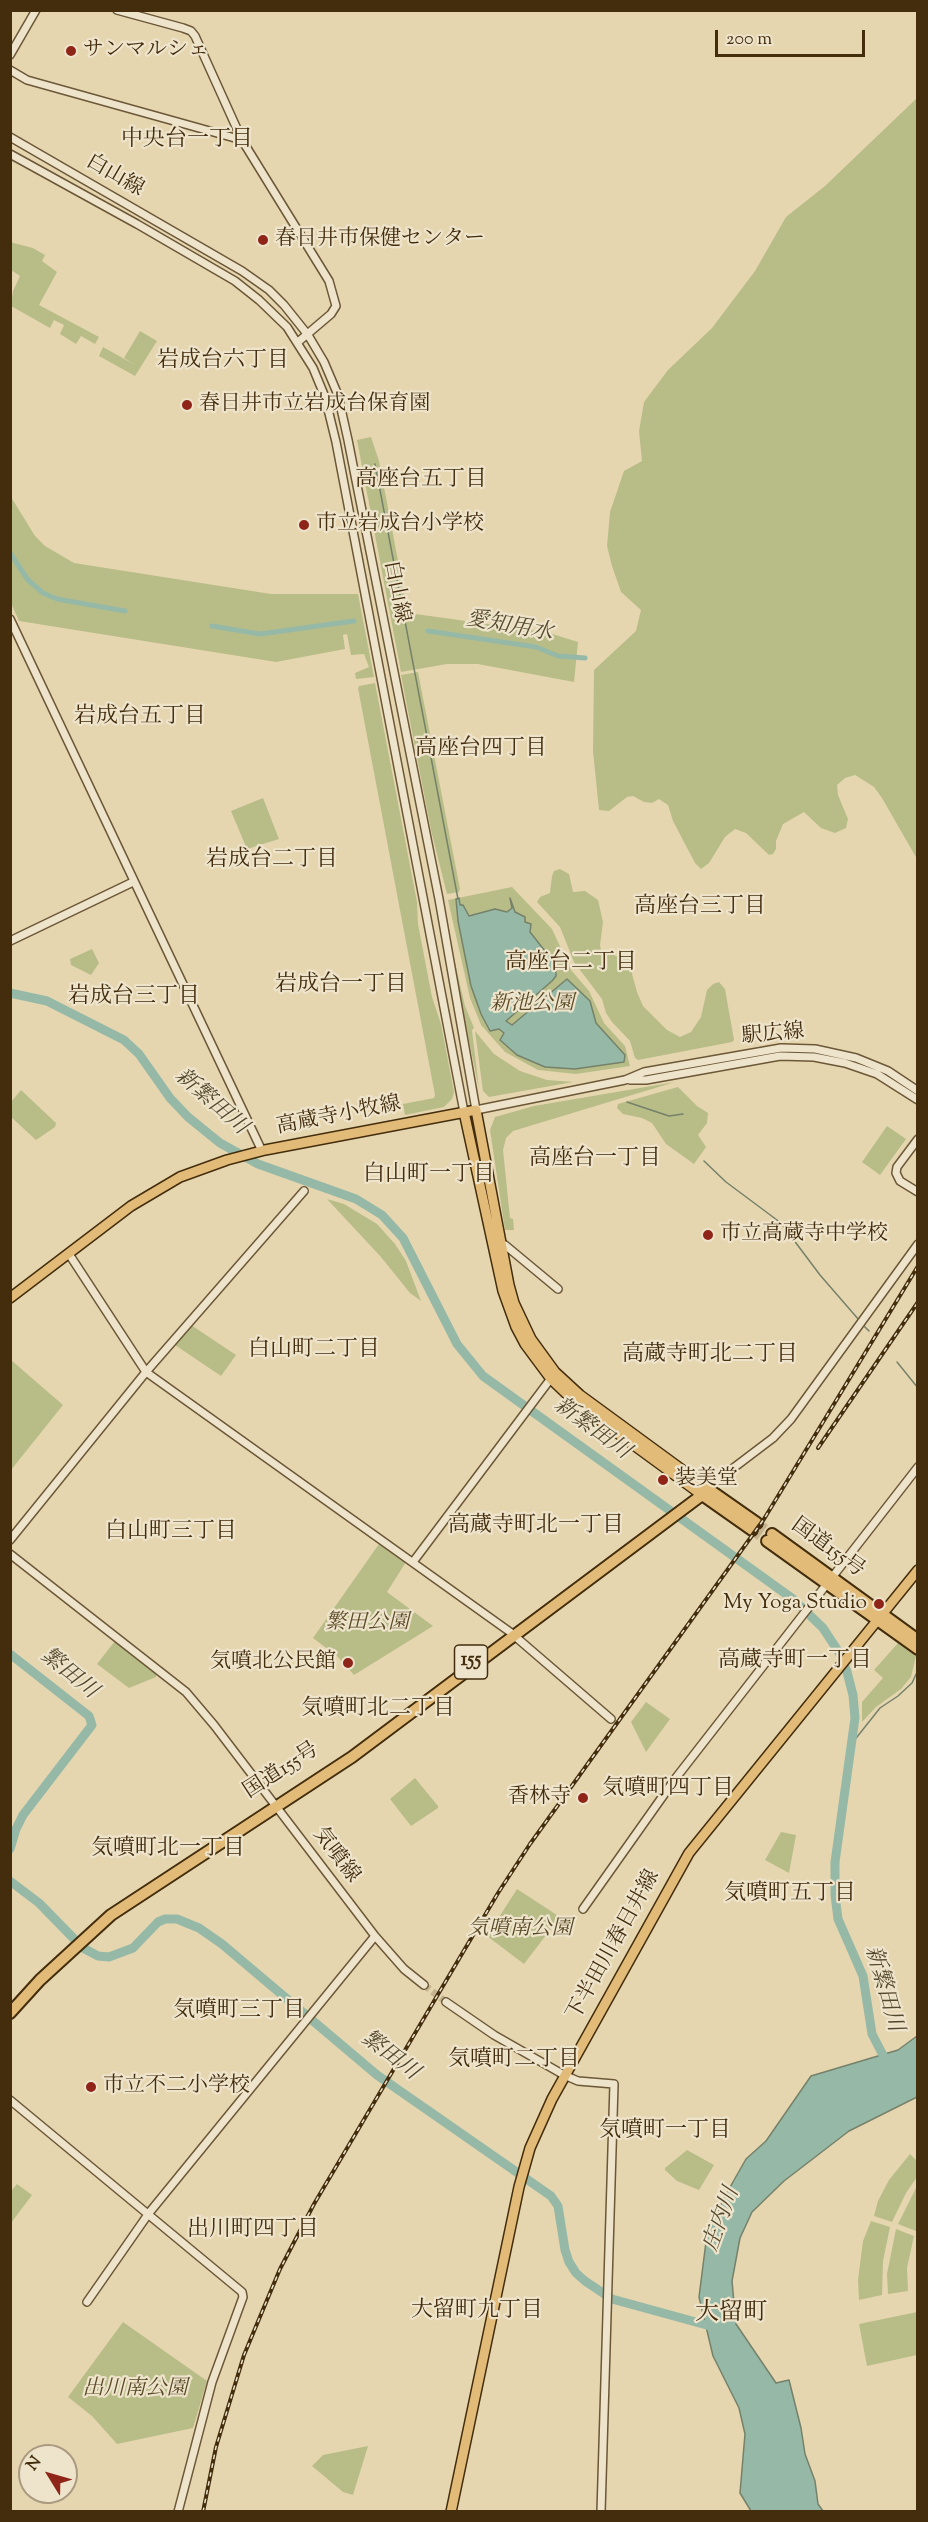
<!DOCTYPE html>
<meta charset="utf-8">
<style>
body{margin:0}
#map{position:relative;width:928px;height:2522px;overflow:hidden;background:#e5d6b0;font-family:"Sorts Mill Goudy",serif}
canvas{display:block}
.frame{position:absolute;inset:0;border:12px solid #432d0d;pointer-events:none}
.north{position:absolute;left:18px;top:2444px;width:60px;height:60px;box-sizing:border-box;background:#eee4cc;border:2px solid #aa9b80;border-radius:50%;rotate:307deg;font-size:16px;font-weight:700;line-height:24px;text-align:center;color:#432d0d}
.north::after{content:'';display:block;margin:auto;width:21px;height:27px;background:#8f2418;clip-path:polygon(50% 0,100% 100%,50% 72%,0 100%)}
.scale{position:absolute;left:715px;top:30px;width:150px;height:27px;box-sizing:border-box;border:3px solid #432d0d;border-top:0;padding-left:8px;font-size:18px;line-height:21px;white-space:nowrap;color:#432d0d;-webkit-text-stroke:4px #eee4cc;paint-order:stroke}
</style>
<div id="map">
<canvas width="928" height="2522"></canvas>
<div class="frame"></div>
<div class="north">N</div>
<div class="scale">200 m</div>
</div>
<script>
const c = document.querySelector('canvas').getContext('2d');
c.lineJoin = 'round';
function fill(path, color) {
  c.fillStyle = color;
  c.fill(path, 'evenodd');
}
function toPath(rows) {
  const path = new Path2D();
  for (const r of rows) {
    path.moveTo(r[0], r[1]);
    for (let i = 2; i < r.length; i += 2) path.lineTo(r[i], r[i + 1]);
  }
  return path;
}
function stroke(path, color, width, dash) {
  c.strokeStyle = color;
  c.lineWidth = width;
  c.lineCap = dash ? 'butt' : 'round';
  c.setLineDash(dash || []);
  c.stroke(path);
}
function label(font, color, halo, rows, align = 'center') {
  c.font = font + ' "Sorts Mill Goudy","Noto Serif JP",serif';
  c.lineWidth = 4.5;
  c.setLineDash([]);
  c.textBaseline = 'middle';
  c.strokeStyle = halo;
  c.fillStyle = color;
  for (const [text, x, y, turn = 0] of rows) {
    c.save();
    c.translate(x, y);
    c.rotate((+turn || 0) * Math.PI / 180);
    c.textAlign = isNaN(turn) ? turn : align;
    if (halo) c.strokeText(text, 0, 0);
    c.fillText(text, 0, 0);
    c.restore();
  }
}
fill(toPath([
 [917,98,917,859,882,798,874,787,855,775,845,778,837,785,838,795,848,819,846,828,835,833,821,828,804,812,783,824,776,841,776,849,773,854,769,855,746,833,735,829,725,837,709,863,701,869,695,863,673,821,668,805,659,799,652,803,644,802,633,796,627,797,609,811,599,810,593,751,594,670,636,631,641,610,621,592,612,566,607,546,610,512,624,471,642,461,639,431,644,402,668,370,712,328,755,271,786,217,825,186],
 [10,242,33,248,45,255,42,261,57,272,39,305,99,337,95,344,81,336,76,344,60,334,64,325,54,320,50,328,11,306,13,291,20,276,11,270],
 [140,331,157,341,135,376,99,356,103,347,135,365,124,358],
 [371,437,379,461,408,613,546,632,578,642,574,682,478,664,447,664,401,672,357,440],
 [11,497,35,536,45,546,74,563,271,594,358,594,374,677,356,679,355,673,369,667,364,654,351,655,347,634,343,635,345,649,276,662,19,621,11,603],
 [418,672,460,889,459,892,447,894,431,830,401,675],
 [375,683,417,902,418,924,432,997,441,1024,454,1092,452,1099,444,1107,405,1115,403,1104,434,1098,435,1095,358,688,359,686],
 [263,798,279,839,247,849,231,811],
 [560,869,569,874,573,892,585,891,598,900,603,922,600,945,601,950,616,956,630,956,633,960,632,974,637,992,643,1006,667,1030,680,1037,691,1032,701,1017,707,990,713,984,719,982,725,989,734,1040,732,1042,638,1060,635,1058,630,1041,612,1022,606,1013,602,999,574,962,560,927,537,902,540,897,550,893,552,876,554,871],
 [512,887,552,929,571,970,589,991,604,1023,625,1046,630,1066,576,1074,538,1070,505,1052,481,1025,470,998,448,900],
 [92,949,99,963,91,975,71,965,70,959],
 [451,954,453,954,465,1006,474,1028,472,1030,479,1089],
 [475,1031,494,1054,520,1071,547,1080,573,1082,489,1097,483,1091],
 [675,1082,513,1131,506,1138,503,1150,510,1218,513,1219,514,1230,505,1230,490,1130,495,1117,534,1106],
 [678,1087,697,1106,708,1113,707,1123,698,1135,706,1147,694,1164,666,1144,652,1123,642,1118,623,1114,617,1108,618,1104],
 [21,1090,56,1123,55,1127,36,1140,11,1117,11,1102],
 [887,1126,906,1139,880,1175,862,1162],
 [327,1199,344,1204,377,1224,395,1244,406,1261,421,1301,410,1293,381,1257],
 [191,1325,236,1355,221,1376,175,1345],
 [11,1360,63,1405,11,1470],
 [379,1544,406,1562,387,1592,433,1626,354,1675,337,1656,313,1638],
 [115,1641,156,1673,156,1677,129,1688,97,1664],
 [898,1643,916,1656,911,1677,901,1689,876,1707,862,1722,862,1702,883,1678,874,1670],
 [646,1702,670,1719,646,1752,631,1722],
 [415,1778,438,1806,438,1808,411,1826,390,1799],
 [781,1832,796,1835,789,1873,765,1860],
 [517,1889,560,1917,524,1964,487,1936],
 [687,2150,714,2165,699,2190,677,2181,665,2170,665,2168],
 [910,2154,917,2161,917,2177,906,2193,892,2222,874,2216,878,2201,889,2180],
 [17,2184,32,2195,11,2223,11,2191],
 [917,2186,918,2228,916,2231,898,2224],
 [871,2221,890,2227,883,2261,882,2295,859,2300,858,2280,863,2241],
 [896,2229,914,2236,907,2268,908,2291,888,2294,887,2274],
 [917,2312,917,2355,867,2366,859,2324],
 [123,2322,207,2381,193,2428,117,2444,92,2416,68,2397],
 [368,2446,353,2495,343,2492,312,2466,323,2455]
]), '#b8bd88');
const water = toPath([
 [459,898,460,905,463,905,469,916,495,909,507,912,512,908,510,898,515,912,525,917,525,922,531,924,530,932,556,965,556,976,552,981,506,1021,512,1025,567,979,590,1001,596,1023,625,1055,624,1062,575,1069,545,1067,517,1055,500,1040,504,1033,499,1029,490,1031,481,1014,471,986,458,921,456,899,459,898],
 [917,2036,917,2097,849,2131,784,2181,752,2212,740,2238,732,2281,736,2324,776,2383,789,2380,801,2428,805,2454,815,2481,818,2504,823,2511,751,2511,740,2493,745,2434,739,2408,713,2356,699,2297,707,2234,725,2196,746,2159,766,2141,811,2076,898,2050,917,2036]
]);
fill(water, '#96b9a7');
stroke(water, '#758169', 1.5);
stroke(toPath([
 [375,464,458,899],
 [627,1102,669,1116,683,1114],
 [704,1161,726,1182,781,1223,820,1275,859,1320],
 [862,1324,869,1331],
 [897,1362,918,1388],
 [853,1742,880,1708,898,1696,912,1683,918,1670]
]), '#758169', 1.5);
stroke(toPath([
 [10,553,28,580,43,593,57,599,125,611],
 [212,626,260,634,354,621],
 [428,631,536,647,558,656,585,658]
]), '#96b9a7', 5);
stroke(toPath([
 [10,993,47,1001,124,1040,139,1054,170,1098,188,1117,220,1143,258,1164,356,1199,382,1215,403,1238,457,1344,483,1376,793,1599,823,1628,840,1654,847,1672,853,1695,855,1718,835,1862,835,1895,838,1919,863,1976,872,2034,885,2059],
 [10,1654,89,1716,92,1725,23,1815,16,1829,10,1849],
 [10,1881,39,1903,83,1948,98,1956,109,1957,133,1948,158,1922,165,1919,177,1919,199,1928,222,1944,377,2075,551,2196,558,2206,565,2250,569,2262,576,2273,585,2281,612,2299,714,2327]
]), '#96b9a7', 9);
stroke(toPath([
 [424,1985,446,2002]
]), '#c5b48f', 7, [7, 3.5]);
stroke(toPath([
 [757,1523,772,1534],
 [752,1530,767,1541]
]), '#c5b48f', 10, [10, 5]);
const minor = toPath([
 [117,10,183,28,191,31,195,36,242,140,329,281,336,306,331,314,298,342],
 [10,55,36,10],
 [10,70,27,80,242,140],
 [10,137,242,271,269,290,284,305,308,335,324,362,338,395,348,440,439,899,476,1110,625,1080,644,1072,781,1048,815,1049,856,1058,888,1071,918,1091],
 [10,154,137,224,235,281,259,300,287,327,313,368,325,397,336,442,464,1112],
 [10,619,262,1151],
 [10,941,133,882],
 [630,1080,646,1080,780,1056,814,1057,845,1063,877,1074,918,1100],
 [918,1139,897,1167,896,1173,900,1181,918,1192],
 [505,1245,558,1289],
 [69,1254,146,1372,510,1632,611,1719],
 [707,1488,773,1438,791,1419,918,1244],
 [10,1540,146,1372,304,1191],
 [10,1554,186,1692,214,1725,375,1936,404,1969,424,1985],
 [413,1562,552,1377],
 [583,1909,675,1779,918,1467],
 [446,2002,494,2035,564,2075,578,2081,614,2084,601,2512],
 [10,2100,242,2292,243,2297,212,2382,178,2512],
 [87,2302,149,2213,375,1936]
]);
const major = toPath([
 [464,1112,503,1291,516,1327,525,1344,551,1379,575,1402,698,1492],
 [10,1298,131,1206,180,1177,227,1160,265,1150,476,1110,509,1285,514,1303,531,1339,555,1372,580,1395,707,1488],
 [451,2512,519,2187,530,2148,552,2099,689,1853,918,1570]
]);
const highway = toPath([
 [707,1488,757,1523],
 [698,1492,752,1530],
 [772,1534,918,1640],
 [767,1541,918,1649],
 [10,2013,40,1980,111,1915,352,1757,702,1495,707,1488]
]);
stroke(minor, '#6c5736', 10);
stroke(major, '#432d0d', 12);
stroke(highway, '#432d0d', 14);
stroke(minor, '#eee4cc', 7);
stroke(major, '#e2bb78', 9);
stroke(highway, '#e2bb78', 10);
const rail = toPath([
 [818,1448,918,1302],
 [203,2512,216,2447,244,2355,280,2269,314,2204,498,1893,530,1844,764,1519,918,1266]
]);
stroke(rail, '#432d0d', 4);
stroke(rail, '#eee4cc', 1.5, [4.5]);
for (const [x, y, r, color] of [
 [71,51,6,"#8f2418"],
 [263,240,6,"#8f2418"],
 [187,405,6,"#8f2418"],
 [304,525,6,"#8f2418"],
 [708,1235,6,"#8f2418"],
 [663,1480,6,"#8f2418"],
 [879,1604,6,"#8f2418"],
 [348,1663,6,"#8f2418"],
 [583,1798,6,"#8f2418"],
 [91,2087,6,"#8f2418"]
]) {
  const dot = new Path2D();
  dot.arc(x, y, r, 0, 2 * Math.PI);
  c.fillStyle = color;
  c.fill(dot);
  stroke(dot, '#eee4cc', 2);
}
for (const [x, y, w] of [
 [471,1662,33]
]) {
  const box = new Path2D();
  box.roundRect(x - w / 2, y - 17, w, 34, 4.5);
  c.fillStyle = '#eee4cc';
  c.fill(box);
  stroke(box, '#432d0d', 1.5);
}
label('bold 20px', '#432d0d', null, [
 ["155",471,1662]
]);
label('21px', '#432d0d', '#eee4cc', [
 ["サンマルシェ",83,51],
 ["春日井市保健センター",275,240],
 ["春日井市立岩成台保育園",199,405],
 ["市立岩成台小学校",316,525],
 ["市立高蔵寺中学校",720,1235],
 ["装美堂",675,1480],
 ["My Yoga Studio",867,1604,"right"],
 ["気噴北公民館",336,1663,"right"],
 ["香林寺",571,1798,"right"],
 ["市立不二小学校",103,2087]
], 'left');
label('21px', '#432d0d', '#eee4cc', [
 ["白山線",114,177,30],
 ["白山線",395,592,79],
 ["駅広線",773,1036,-5],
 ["高蔵寺小牧線",339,1117,-11],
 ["国道155号",827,1549,36],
 ["国道155号",282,1772,-33],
 ["気噴線",335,1856,53],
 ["下半田川春日井線",615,1946,-61]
]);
label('italic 21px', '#5a4a26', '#eee4cc', [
 ["新池公園",532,1005],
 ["繁田公園",367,1624],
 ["気噴南公園",520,1930],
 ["出川南公園",135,2390]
]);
label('22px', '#432d0d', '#eee4cc', [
 ["中央台一丁目",187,141],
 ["岩成台六丁目",223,362],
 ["高座台五丁目",421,481],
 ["岩成台五丁目",140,718],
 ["高座台四丁目",481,750],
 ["岩成台二丁目",272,861],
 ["高座台三丁目",700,908],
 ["高座台二丁目",571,964],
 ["岩成台一丁目",341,986],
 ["岩成台三丁目",134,998],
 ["高座台一丁目",595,1160],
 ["白山町一丁目",429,1176],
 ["白山町二丁目",314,1351],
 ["高蔵寺町北二丁目",710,1356],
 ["高蔵寺町北一丁目",536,1527],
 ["白山町三丁目",171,1533],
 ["高蔵寺町一丁目",795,1662],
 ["気噴町北二丁目",378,1710],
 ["気噴町四丁目",668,1790],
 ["気噴町北一丁目",168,1850],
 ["気噴町五丁目",790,1895],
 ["気噴町三丁目",239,2012],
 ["気噴町二丁目",514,2061],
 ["気噴町一丁目",665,2132],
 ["出川町四丁目",253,2231],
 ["大留町九丁目",477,2312]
]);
label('italic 22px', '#54492c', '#eee4cc', [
 ["愛知用水",509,628,10],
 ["新繁田川",210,1103,41],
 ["新繁田川",591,1430,36],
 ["繁田川",68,1675,39],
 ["新繁田川",882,1989,74],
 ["繁田川",389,2057,37],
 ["庄内川",723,2220,-70]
]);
label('24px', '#432d0d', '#eee4cc', [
 ["大留町",731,2315]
]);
</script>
